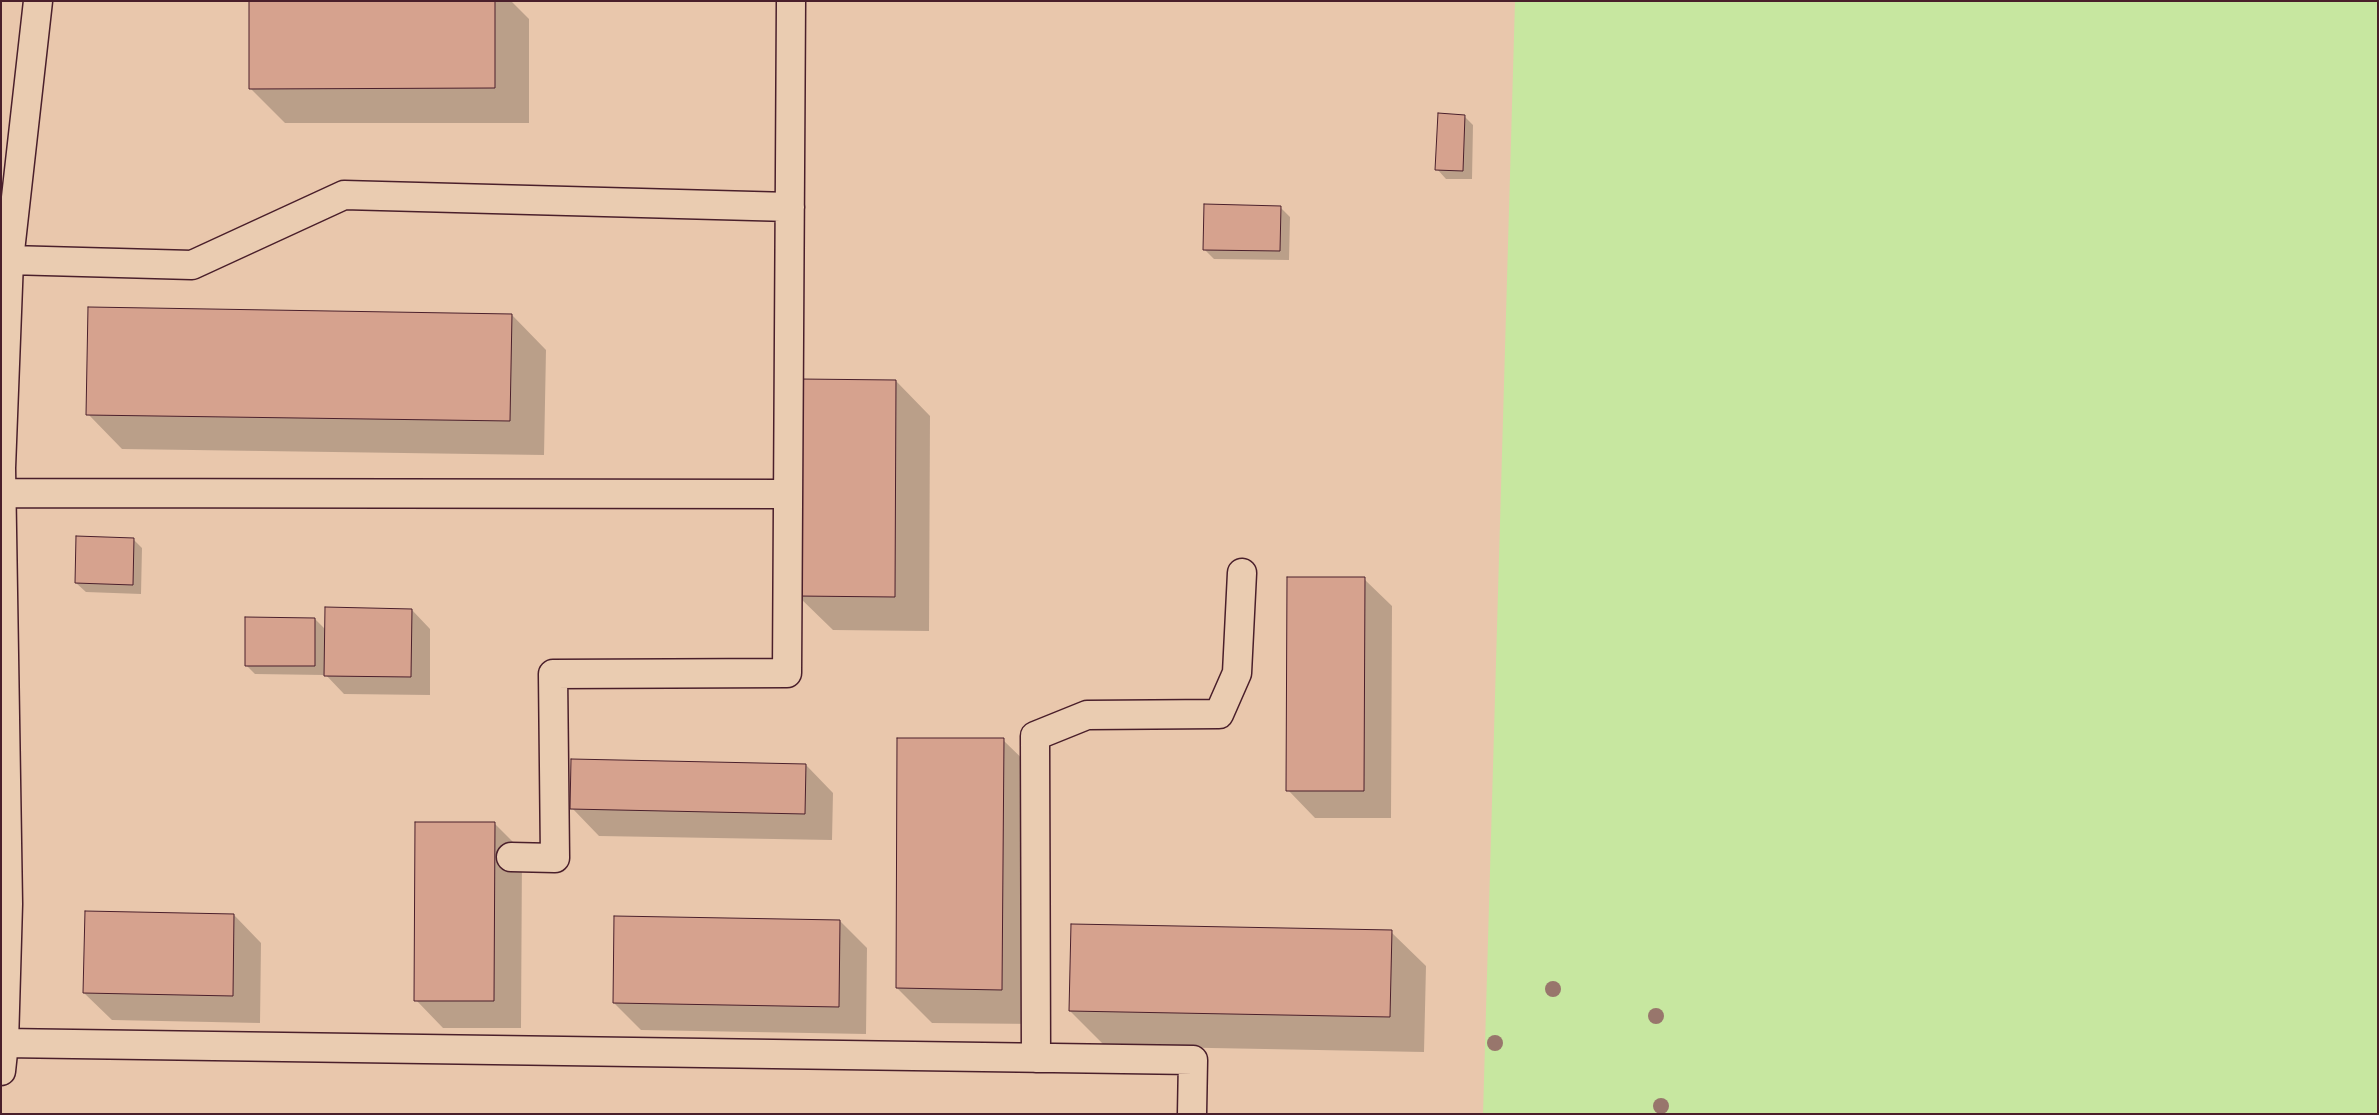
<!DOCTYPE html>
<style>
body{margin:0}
#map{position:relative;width:2379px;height:1115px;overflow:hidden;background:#e9c7ac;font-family:"Shantell Sans",sans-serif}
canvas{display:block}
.frame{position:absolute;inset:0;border:2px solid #4a1f2b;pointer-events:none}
</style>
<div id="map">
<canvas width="2379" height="1115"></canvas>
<div class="frame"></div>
</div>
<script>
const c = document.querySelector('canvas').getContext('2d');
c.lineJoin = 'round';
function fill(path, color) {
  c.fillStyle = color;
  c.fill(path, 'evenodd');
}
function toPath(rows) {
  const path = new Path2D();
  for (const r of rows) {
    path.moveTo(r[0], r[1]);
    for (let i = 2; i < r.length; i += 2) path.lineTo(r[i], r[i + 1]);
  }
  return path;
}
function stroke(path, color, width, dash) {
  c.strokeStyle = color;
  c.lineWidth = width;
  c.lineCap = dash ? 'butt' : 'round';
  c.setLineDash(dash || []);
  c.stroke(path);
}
fill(toPath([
 [1515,1,2378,1,2378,1114,1483,1114]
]), '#c7e7a0');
fill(toPath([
 [250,1,511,1,529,19,529,123,285,123,250,88],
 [1464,116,1473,125,1472,179,1446,179,1437,169],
 [1280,207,1290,217,1289,260,1214,259,1205,250],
 [512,315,546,350,544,455,122,449,88,414],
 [896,381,930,416,929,631,833,630,798,596],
 [133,539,142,548,141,594,86,592,76,583],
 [1364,579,1392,606,1391,818,1315,818,1288,790],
 [412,610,430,629,430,695,344,694,324,673,324,675,255,674,246,665,315,619,326,630],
 [1003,740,1038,774,1037,1024,932,1023,897,988],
 [806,765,833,793,832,840,599,836,572,808],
 [494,823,522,851,521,1028,443,1028,416,1000],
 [234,915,261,943,260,1023,112,1020,84,993],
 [840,921,867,948,866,1034,641,1030,614,1003],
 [1391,932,1426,966,1424,1052,1105,1046,1070,1011]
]), '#0003');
const building = toPath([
 [249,1,495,1,495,88,249,89,249,1],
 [1438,113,1465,115,1463,171,1435,170,1438,113],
 [1204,204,1281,206,1280,251,1203,250,1204,204],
 [88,307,512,314,510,421,86,415,88,307],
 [798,379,896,380,895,597,797,596,798,379],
 [76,536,134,538,133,585,75,583,76,536],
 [1287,577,1365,577,1364,791,1286,791,1287,577],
 [325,607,412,609,411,677,324,676,325,607],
 [245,617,315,618,315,666,245,666,245,617],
 [897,738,1004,738,1002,990,896,988,897,738],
 [571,759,806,764,805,814,570,809,571,759],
 [415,822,495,822,494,1001,414,1001,415,822],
 [85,911,234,914,233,996,83,993,85,911],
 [614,916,840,920,839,1007,613,1003,614,916],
 [1071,924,1392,930,1390,1017,1069,1011,1071,924]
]);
fill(building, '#d6a28e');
stroke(building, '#4a1f2b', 1);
const minor = toPath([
 [9,260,192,265,344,195,790,207],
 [2,493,788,494],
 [511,857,555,858,553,674,787,673,791,1],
 [4,1043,1193,1060,1192,1114],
 [1036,1058,1035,736,1087,715,1219,714,1237,673,1242,573],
 [1,1071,4,1043,8,904,1,468,9,260,38,1]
]);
stroke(minor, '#4a1f2b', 31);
stroke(minor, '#eaccb1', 28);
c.fillStyle = '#98766c';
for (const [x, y] of [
 [1553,989],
 [1656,1016],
 [1495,1043],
 [1661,1106]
]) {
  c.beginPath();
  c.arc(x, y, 8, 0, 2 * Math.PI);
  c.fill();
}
</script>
